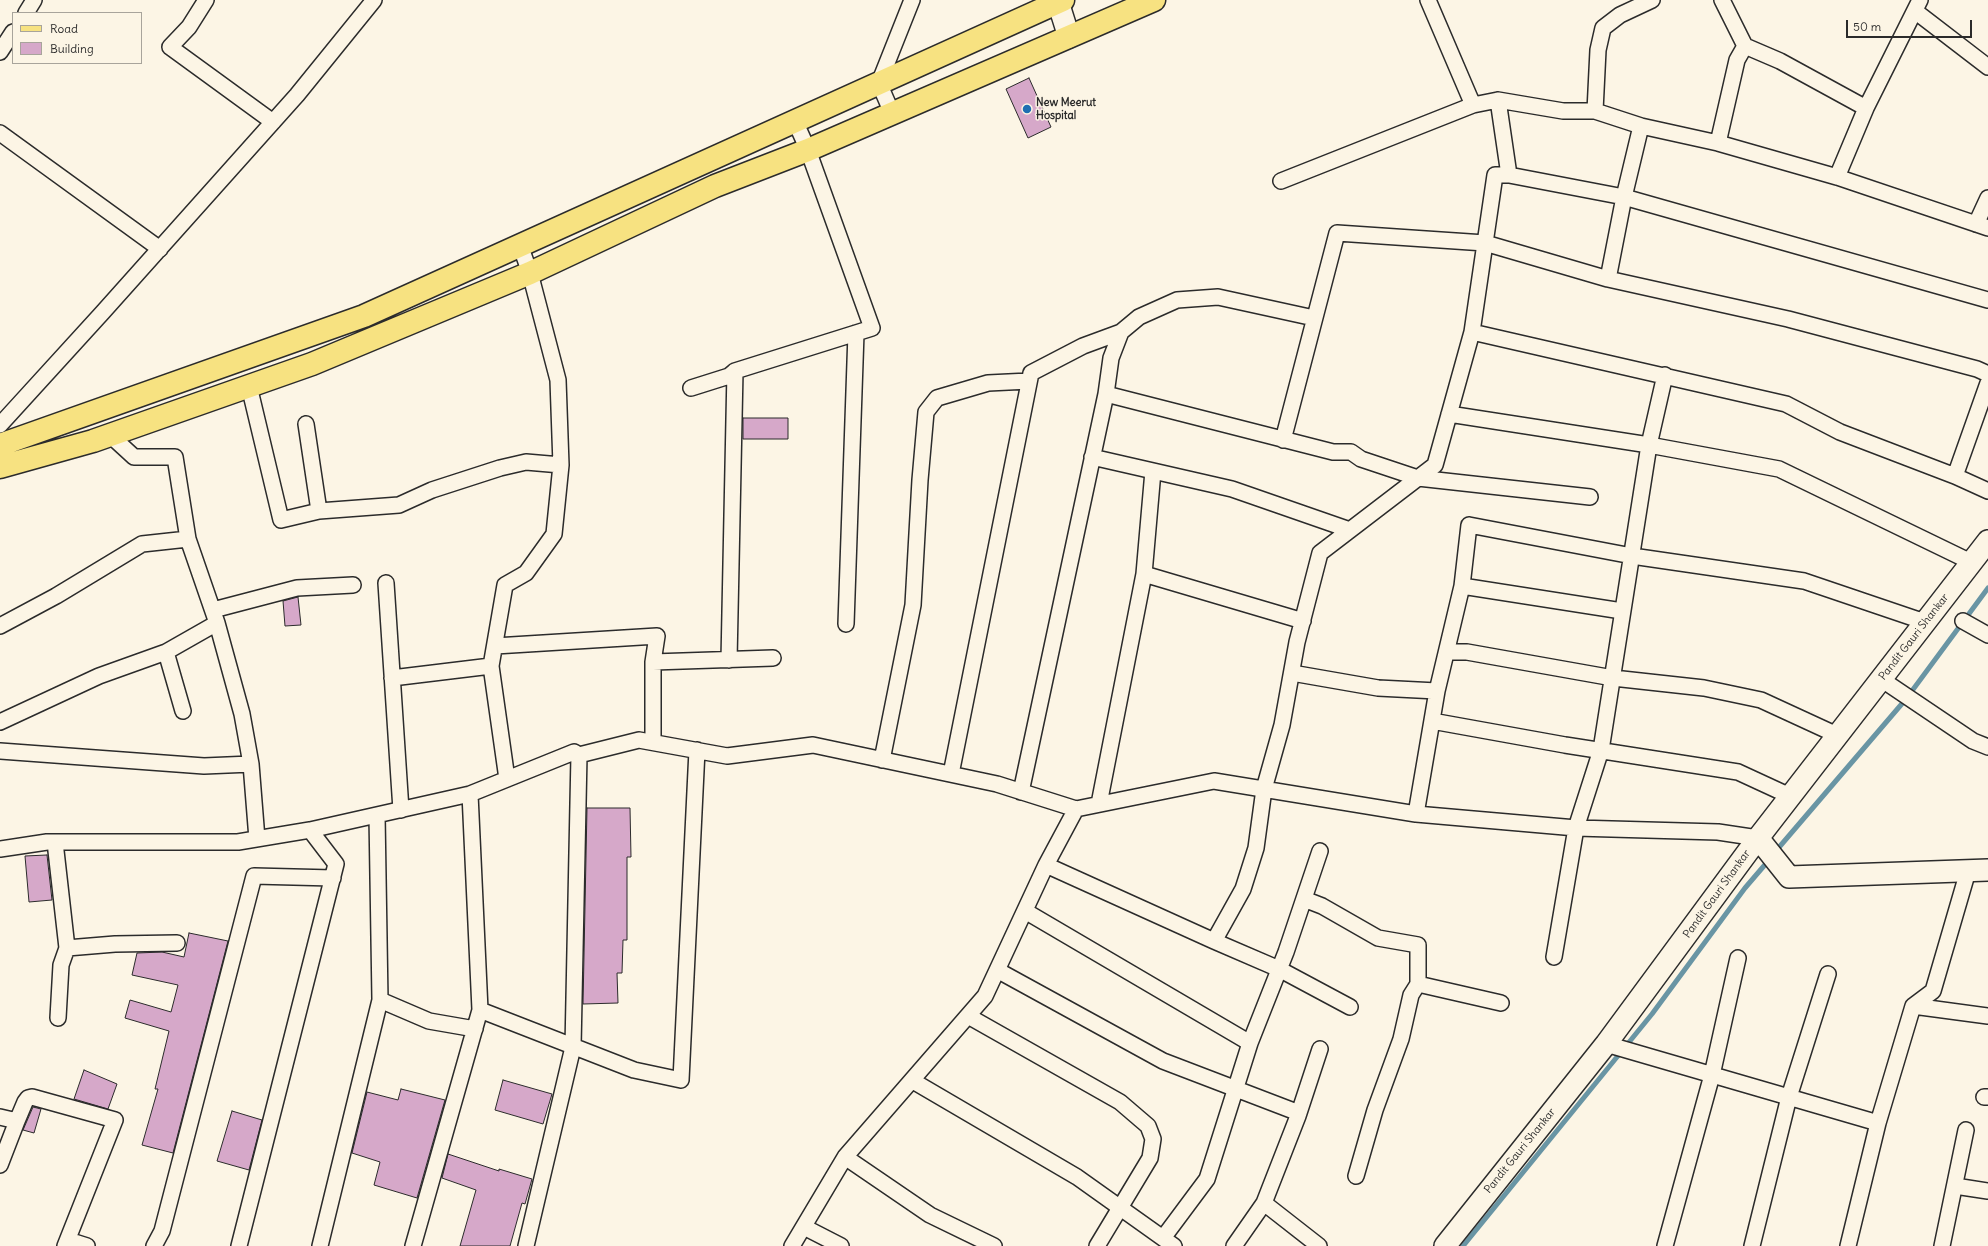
<!DOCTYPE html>
<style>
body{margin:0}
#map{position:relative;width:1988px;height:1246px;overflow:hidden;background:#fcf5e5;font-family:Delius,sans-serif}
canvas{display:block}
.legend{position:absolute;left:12px;top:12px;width:130px;height:52px;box-sizing:border-box;background:#fcf5e5;border:1px solid #a8a49b;margin:0;padding:5px 7px;list-style:none;font-size:12px;color:#2b2b2b}
.legend li{display:flex;align-items:center;gap:8px;height:20px}
.legend b{width:20px;border:1px solid #a8a49b}
.scale{position:absolute;left:1846px;top:20px;width:126px;height:18px;box-sizing:border-box;border:2px solid #2b2b2b;border-top:0;padding-left:5px;font-size:12px;line-height:14px;white-space:nowrap;color:#2b2b2b;-webkit-text-stroke:3px #fcf5e5;paint-order:stroke}
</style>
<div id="map">
<canvas width="1988" height="1246"></canvas>
<ul class="legend">
<li><b style="height:5px;background:#f7e281"></b>Road</li>
<li><b style="height:11px;background:#d6a8c9"></b>Building</li>
</ul>
<div class="scale">50 m</div>
</div>
<script>
const c = document.querySelector('canvas').getContext('2d');
c.lineJoin = 'round';
function toPath(rows) {
  const path = new Path2D();
  for (const r of rows) {
    path.moveTo(r[0], r[1]);
    for (let i = 2; i < r.length; i += 2) path.lineTo(r[i], r[i + 1]);
  }
  return path;
}
function stroke(path, color, width, dash) {
  c.strokeStyle = color;
  c.lineWidth = width;
  c.lineCap = dash ? 'butt' : 'round';
  c.setLineDash(dash || []);
  c.stroke(path);
}
function fill(path, color) {
  c.fillStyle = color;
  c.fill(path, 'evenodd');
}
function label(font, color, halo, rows, align = 'center') {
  c.font = font + ' Delius,sans-serif';
  c.lineWidth = 3;
  c.setLineDash([]);
  c.textBaseline = 'middle';
  c.strokeStyle = halo;
  c.fillStyle = color;
  for (const [text, x, y, turn = 0] of rows) {
    c.save();
    c.translate(x, y);
    c.rotate((+turn || 0) * Math.PI / 180);
    c.textAlign = isNaN(turn) ? turn : align;
    if (halo) c.strokeText(text, 0, 0);
    c.fillText(text, 0, 0);
    c.restore();
  }
}
stroke(toPath([
 [1775,852,1906,699,1988,588],
 [1463,1246,1652,1014,1745,888,1769,860]
]), '#6995a4', 5);
const building = toPath([
 [1029,78,1051,127,1028,138,1006,89,1029,78],
 [743,418,788,418,788,439,743,439,743,418],
 [298,597,301,625,285,626,283,601,298,597],
 [587,808,630,808,631,857,627,857,627,940,623,940,622,973,617,973,618,1003,583,1004,587,808],
 [47,855,52,900,29,902,25,856,47,855],
 [189,933,228,941,173,1153,142,1145,158,1089,155,1089,169,1031,125,1018,130,1000,171,1012,178,985,132,975,137,953,162,952,184,957,189,933],
 [84,1070,117,1084,108,1109,74,1099,84,1070],
 [503,1080,552,1094,543,1124,495,1110,503,1080],
 [401,1089,445,1100,417,1198,374,1185,380,1162,352,1153,367,1092,398,1100,401,1089],
 [33,1107,41,1109,34,1133,23,1130,33,1107],
 [232,1111,262,1120,249,1170,217,1161,232,1111],
 [448,1154,499,1171,499,1169,532,1179,525,1204,522,1203,510,1246,460,1246,476,1190,442,1178,448,1154]
]);
fill(building, '#d6a8c9');
stroke(building, '#2b2b2b', 1);
const street = toPath([
 [206,0,189,27,170,47,273,122],
 [1722,0,1745,46,1780,61,1866,108],
 [1915,11,1988,67],
 [26,13,34,0],
 [0,52,13,32],
 [1498,100,1563,111,1595,111,1641,126,1718,143,1837,177,1988,228],
 [1595,111,1598,50,1603,28,1620,15,1652,0],
 [892,113,879,83,912,0],
 [0,133,160,249],
 [1718,143,1737,60,1745,46],
 [1509,175,1624,197,1988,300],
 [1837,177,1866,108,1920,0],
 [1281,181,1473,105],
 [1976,224,1988,198],
 [1608,279,1624,197,1641,126],
 [1472,332,1786,404,1840,432,1955,476,1988,491],
 [249,386,281,520,319,511],
 [691,388,729,376,735,371],
 [1106,394,1333,452,1351,452,1361,459,1418,478,1590,497],
 [1449,414,1649,445,1779,469,1971,562],
 [306,424,319,511,399,505,432,490,500,468,526,462,561,465],
 [0,425,103,312,297,95,374,0],
 [110,435,134,457,175,457,188,539,217,623,242,714,251,764,257,839],
 [1283,440,1337,233,1485,243,1608,279,1788,319,1977,369,1988,374],
 [1092,457,1232,489,1350,530],
 [1955,476,1988,383],
 [1144,574,1303,621],
 [386,583,401,810],
 [1462,586,1622,611],
 [213,610,297,588,353,585],
 [1963,621,1988,635],
 [846,624,856,333],
 [0,626,56,596,142,544,188,539],
 [495,646,657,636,653,662,773,658],
 [166,652,183,711],
 [1447,652,1467,652,1613,678,1704,688,1761,700,1837,735],
 [729,660,735,371,872,328,808,150,795,121],
 [1292,673,1378,688,1437,691],
 [392,678,491,666],
 [1881,679,1973,741,1988,747],
 [1432,721,1565,745,1738,772,1790,796],
 [0,722,99,676,166,652,217,623],
 [653,742,653,662],
 [0,751,204,766,251,764],
 [882,760,913,605,920,480,926,412,937,398,988,383,1029,381],
 [951,774,1031,373,1083,346,1121,332,1139,317,1177,300,1218,297,1314,318],
 [507,779,491,666,505,585,526,573,554,534,561,465,558,380,530,273,520,245],
 [1021,792,1106,394,1111,358,1121,332],
 [470,794,480,1010,634,1070,681,1080,697,750],
 [1099,804,1144,574,1153,471],
 [1416,814,1437,691,1462,586,1469,525,1632,556,1804,581,1925,622],
 [55,842,67,948,115,944,177,943],
 [0,849,47,842,238,842,310,830,470,794,574,752,579,755,639,740,727,756,813,745,997,784,1076,809],
 [1046,865,1214,941,1279,969,1350,1007],
 [1304,899,1322,906,1378,938,1418,945,1418,984,1411,995,1401,1039,1375,1110,1356,1176],
 [1025,911,1250,1043],
 [1214,941,1243,889,1256,848,1264,789,1282,725,1297,642,1320,553,1435,465,1472,332,1495,175,1509,175,1498,100,1473,105,1428,0],
 [1554,957,1576,828,1601,750,1649,445,1665,375],
 [997,970,1163,1061,1299,1113],
 [1418,984,1501,1003],
 [380,1000,429,1021,475,1029],
 [1913,1006,1988,1016],
 [968,1016,1120,1102,1148,1126,1153,1139,1150,1158,1097,1246],
 [58,1018,61,965,67,948],
 [1606,1044,1878,1123,1848,1246],
 [913,1081,1077,1177,1174,1246],
 [1984,1097,1988,1097],
 [0,1117,17,1121,25,1102,28,1098,32,1097,115,1120,65,1246],
 [1878,1123,1913,1006,1933,991,1968,871],
 [845,1157,930,1215,994,1246],
 [0,1165,17,1121],
 [1955,1186,1988,1191],
 [1264,1203,1319,1246],
 [804,1227,841,1246],
 [1163,1238,1207,1179,1250,1043,1286,952,1320,851],
 [68,1240,87,1246],
 [154,1246,162,1231,254,876,333,878],
 [239,1246,336,864,310,830],
 [320,1246,380,1000,377,815],
 [413,1246,480,1010],
 [526,1246,573,1047,579,755],
 [792,1246,845,1157,985,996,1046,865,1076,809,1214,781,1416,814,1576,828,1718,832,1758,838],
 [1234,1246,1264,1203,1298,1116,1320,1049],
 [1665,1246,1712,1075,1738,958],
 [1752,1246,1789,1097,1828,974],
 [1942,1246,1966,1130]
]);
const secondary = toPath([
 [1059,0,1058,2,1069,37],
 [1758,838,1789,877,1988,870],
 [1445,1246,1606,1044,1758,838,1988,541]
]);
const primary = toPath([
 [0,445,364,316,1063,0],
 [0,467,93,441,312,364,530,273,715,186,808,150,1154,0]
]);
stroke(street, '#2b2b2b', 18);
stroke(secondary, '#2b2b2b', 24);
stroke(primary, '#2b2b2b', 25);
stroke(street, '#fcf5e5', 15);
stroke(secondary, '#fcf5e5', 21);
stroke(primary, '#f7e281', 22);
for (const [x, y, r, color] of [
 [1027,109,5,"#1f6fb2"]
]) {
  const dot = new Path2D();
  dot.arc(x, y, r, 0, 2 * Math.PI);
  c.fillStyle = color;
  c.fill(dot);
  stroke(dot, '#fcf5e5', 1.5);
}
label('bold 11px', '#2b2b2b', '#fcf5e5', [
 ["New Meerut",1036,103],
 ["Hospital",1036,116]
], 'left');
label('11px', '#2b2b2b', '#fcf5e5', [
 ["Pandit Gauri Shankar",1914,637,-52],
 ["Pandit Gauri Shankar",1717,894,-54],
 ["Pandit Gauri Shankar",1520,1151,-51]
]);
</script>
